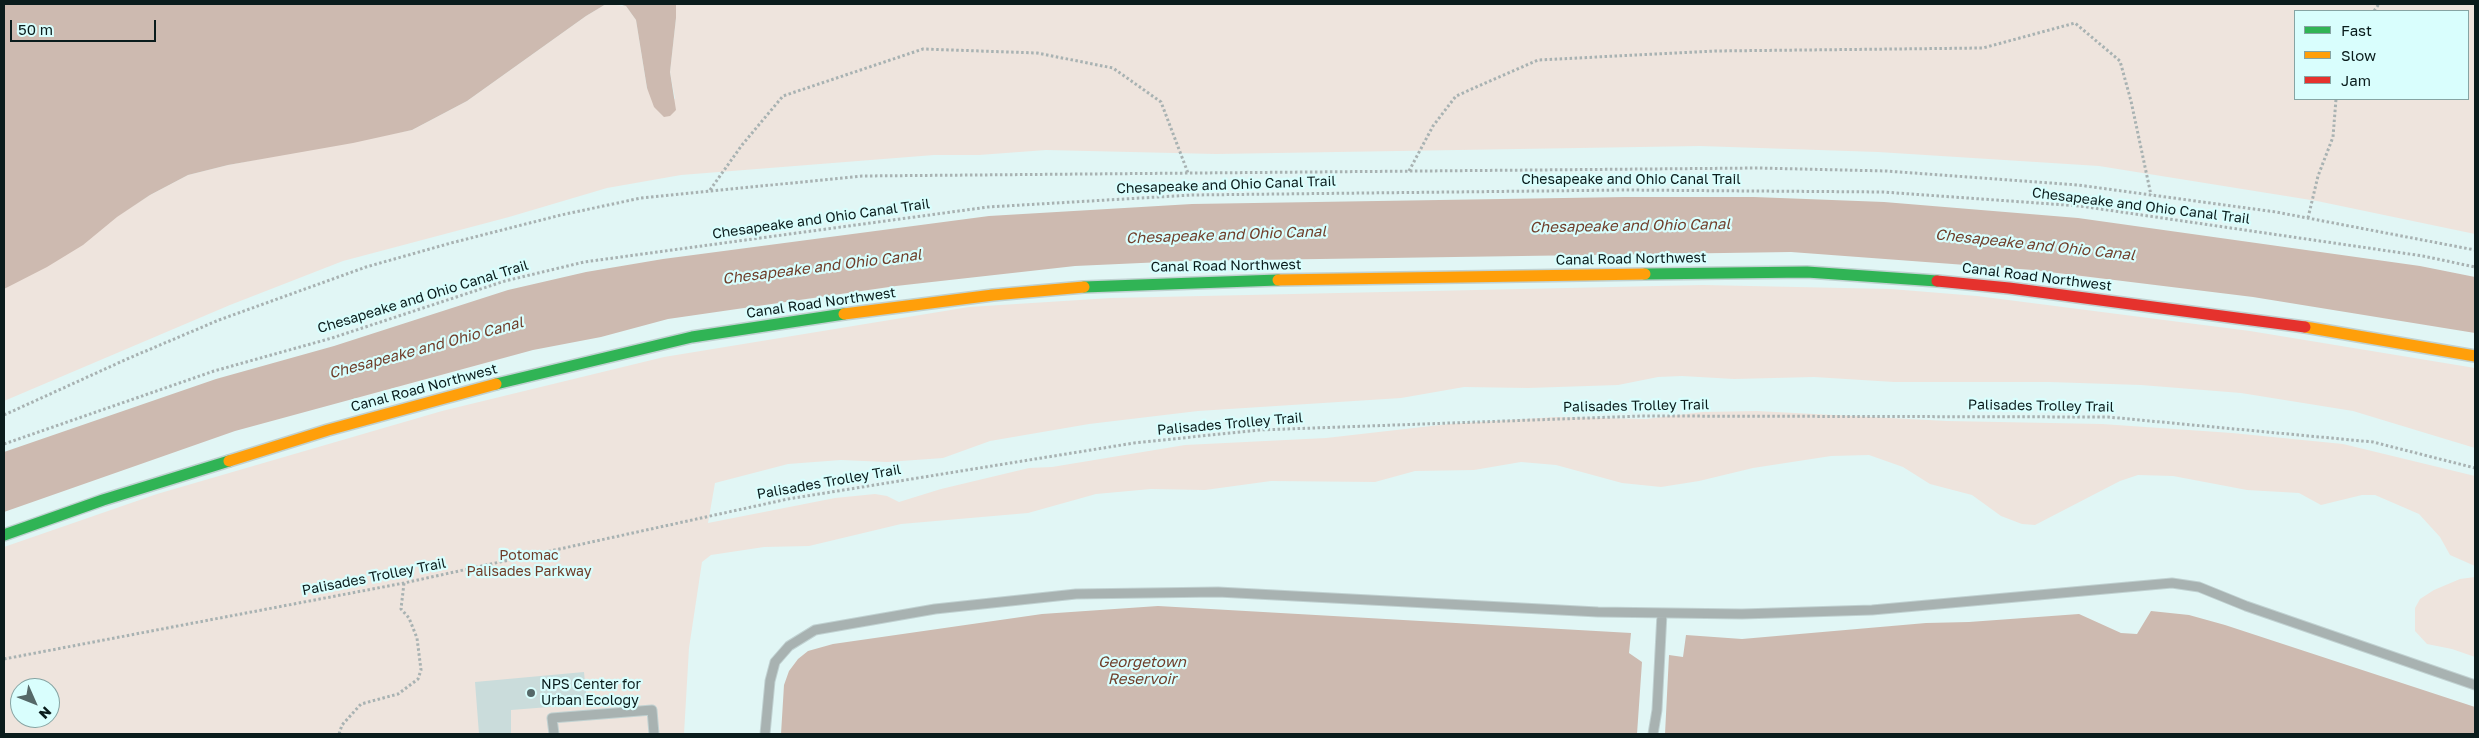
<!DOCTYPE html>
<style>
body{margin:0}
#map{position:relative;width:2479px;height:738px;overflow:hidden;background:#e1f6f5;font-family:"Golos Text",sans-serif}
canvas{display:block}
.frame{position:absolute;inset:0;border:5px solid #0a1c1c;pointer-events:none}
.legend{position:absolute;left:2294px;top:10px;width:175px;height:90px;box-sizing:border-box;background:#d9fefd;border:1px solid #86a4a3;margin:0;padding:6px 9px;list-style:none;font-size:15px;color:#0a1c1c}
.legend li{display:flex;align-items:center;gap:10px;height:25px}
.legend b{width:25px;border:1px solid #86a4a3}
.north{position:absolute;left:10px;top:678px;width:50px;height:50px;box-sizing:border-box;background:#d9fefd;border:1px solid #86a4a3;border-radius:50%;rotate:134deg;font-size:14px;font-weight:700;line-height:20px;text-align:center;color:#0a1c1c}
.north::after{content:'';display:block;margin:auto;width:18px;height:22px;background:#556868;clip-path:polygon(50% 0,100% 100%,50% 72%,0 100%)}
.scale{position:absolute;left:10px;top:20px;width:146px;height:22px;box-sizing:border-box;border:2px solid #0a1c1c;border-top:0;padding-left:6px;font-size:15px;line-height:18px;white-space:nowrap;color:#0a1c1c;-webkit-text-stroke:4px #d9fefd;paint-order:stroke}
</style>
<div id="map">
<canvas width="2479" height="738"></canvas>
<div class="frame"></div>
<ul class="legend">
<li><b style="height:6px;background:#30b455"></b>Fast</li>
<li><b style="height:6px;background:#ff9f0a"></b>Slow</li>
<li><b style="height:6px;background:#e5322d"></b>Jam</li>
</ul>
<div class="north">N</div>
<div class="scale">50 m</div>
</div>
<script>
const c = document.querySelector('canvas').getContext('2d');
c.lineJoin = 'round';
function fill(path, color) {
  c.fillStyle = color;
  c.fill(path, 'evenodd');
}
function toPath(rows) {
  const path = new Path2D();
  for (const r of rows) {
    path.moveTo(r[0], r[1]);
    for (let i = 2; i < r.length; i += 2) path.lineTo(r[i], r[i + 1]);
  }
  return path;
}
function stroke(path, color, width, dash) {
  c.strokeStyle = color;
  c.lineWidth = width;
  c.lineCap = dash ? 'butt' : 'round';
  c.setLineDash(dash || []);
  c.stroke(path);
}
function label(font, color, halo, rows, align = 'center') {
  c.font = font + ' "Golos Text",sans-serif';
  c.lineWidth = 4.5;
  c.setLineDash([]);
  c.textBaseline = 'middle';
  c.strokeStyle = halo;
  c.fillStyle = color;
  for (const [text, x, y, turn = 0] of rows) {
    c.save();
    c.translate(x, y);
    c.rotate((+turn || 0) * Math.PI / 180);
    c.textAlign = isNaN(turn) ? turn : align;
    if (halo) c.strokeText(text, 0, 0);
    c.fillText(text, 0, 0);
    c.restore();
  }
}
fill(toPath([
 [606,4,626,6,636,20,647,89,675,99,670,72,676,18,676,4,2475,4,2475,234,2317,201,2099,166,1878,152,1700,146,1216,154,1046,150,979,155,934,155,681,175,607,188,509,217,343,261,230,305,4,401,4,289,150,195,188,175,228,165,412,130,467,101,586,16],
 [2295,11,2468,11,2468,99,2295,99],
 [1703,285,1891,289,1977,296,2250,331,2475,368,2475,448,2353,411,2241,393,2141,385,2049,382,1894,382,1814,377,1734,379,1682,376,1658,377,1618,385,1528,388,1464,387,1401,398,1198,411,1089,424,990,441,943,458,887,462,841,460,788,464,715,483,708,523,835,498,875,494,887,496,899,502,941,489,1029,468,1052,467,1185,445,1326,438,1449,424,1556,417,1646,419,1703,412,1757,411,1947,421,2102,424,2232,433,2343,444,2475,476,2475,566,2450,555,2440,537,2419,514,2375,495,2362,495,2321,505,2299,493,2247,490,2173,476,2138,475,2120,481,2035,525,2022,524,2001,516,1972,495,1930,484,1903,467,1869,455,1831,456,1753,468,1699,481,1661,487,1622,483,1556,465,1521,462,1474,470,1415,471,1375,482,1271,481,1205,490,1151,489,1096,494,1028,513,901,524,809,546,764,547,711,555,702,562,689,648,684,734,4,734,4,547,157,494,442,411,664,357,969,307,1111,298],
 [20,688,50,688,50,718,20,718],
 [2475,577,2475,657,2452,649,2427,644,2415,631,2415,608,2420,599,2434,590,2460,579]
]), '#eee4dd');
fill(toPath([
 [4,4,606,4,586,16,467,101,412,130,353,143,228,165,188,175,150,195,117,217,83,245,47,267,4,289],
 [618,4,676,4,676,18,670,72,676,110,670,116,664,117,654,107,647,88,636,20,626,6],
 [1625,197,1754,197,1884,202,2078,218,2420,266,2475,277,2475,333,2253,297,2033,270,1791,252,1185,261,1075,266,896,286,668,319,601,337,533,350,235,431,4,512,4,452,216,379,334,346,508,290,586,272,663,259,989,216,1192,204],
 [1158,606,1631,633,1629,653,1642,662,1637,734,781,734,784,685,789,671,798,659,808,651,833,644,1042,614],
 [2151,611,2189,615,2225,625,2475,707,2475,734,1665,734,1669,655,1683,657,1686,635,1742,639,1926,623,1969,622,2079,614,2121,633,2137,634]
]), '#cdbab0');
fill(toPath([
 [584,672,587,704,511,710,511,734,479,734,475,682]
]), '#cadcdb');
const lane = toPath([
 [554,734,552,718,652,710,654,734],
 [765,734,770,681,775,662,789,646,815,630,935,609,1076,594,1218,592,1598,612,1742,614,1872,610,2172,583,2199,587,2246,606,2475,685],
 [1653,734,1657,710,1662,613]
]);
const fast = toPath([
 [1645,274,1807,272,1937,281],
 [1084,287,1278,280],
 [496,384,692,337,844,314],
 [4,535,103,500,229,461]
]);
const slow = toPath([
 [1278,280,1645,274],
 [844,314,993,295,1084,287],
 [2305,327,2475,356],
 [229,461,328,430,496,384]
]);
const jam = toPath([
 [1937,281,2009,288,2305,327]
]);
stroke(lane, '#c0d1d1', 11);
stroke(fast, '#c0d1d1', 14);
stroke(slow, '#c0d1d1', 14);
stroke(jam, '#c0d1d1', 14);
stroke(toPath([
 [2374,11,2379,4],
 [1409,171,1433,126,1456,96,1538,60,1715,51,1983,48,2075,23,2120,61,2131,101,2151,195],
 [710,190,742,145,783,96,923,49,1037,53,1113,68,1161,102,1188,173],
 [2308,218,2318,176,2333,137,2336,99],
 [4,415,127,359,219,320,366,267,451,243,561,215,641,198,862,176,1758,168,1886,171,2078,185,2276,212,2475,250],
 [4,444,214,371,332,338,505,281,584,262,988,207,1192,195,1625,190,1883,192,2080,206,2423,256,2475,267],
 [4,659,404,583,788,499,1134,443,1259,430,1642,416,2108,417,2373,442,2475,468],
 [339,734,342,725,361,704,398,694,418,679,421,670,417,638,409,618,401,609,404,583]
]), '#a8b2b2', 3, [2.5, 2.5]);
stroke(lane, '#a8b2b1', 9);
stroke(fast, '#30b455', 11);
stroke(slow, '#ff9f0a', 11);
stroke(jam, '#e5322d', 11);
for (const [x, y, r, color] of [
 [531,693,5,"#556868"]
]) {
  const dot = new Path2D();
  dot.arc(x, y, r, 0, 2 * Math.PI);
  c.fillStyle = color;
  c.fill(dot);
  stroke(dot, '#d9fefd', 2);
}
label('14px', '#0a1c1c', '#d9fefd', [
 ["Chesapeake and Ohio Canal Trail",1631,180],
 ["Chesapeake and Ohio Canal Trail",1226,185,-2],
 ["Chesapeake and Ohio Canal Trail",2141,206,7],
 ["Chesapeake and Ohio Canal Trail",821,219,-8],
 ["Canal Road Northwest",1631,259,-1],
 ["Canal Road Northwest",1226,266,-1],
 ["Canal Road Northwest",2037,277,7],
 ["Chesapeake and Ohio Canal Trail",423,297,-17],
 ["Canal Road Northwest",821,303,-8],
 ["Canal Road Northwest",424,388,-15],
 ["Palisades Trolley Trail",1636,406,-1],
 ["Palisades Trolley Trail",2041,406,1],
 ["Palisades Trolley Trail",1230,424,-5],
 ["Palisades Trolley Trail",829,482,-10],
 ["Palisades Trolley Trail",374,577,-11]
]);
label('14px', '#6f3c28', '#d9fefd', [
 ["Potomac",529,556],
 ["Palisades Parkway",529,572]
]);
label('14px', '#0a1c1c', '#d9fefd', [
 ["NPS Center for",541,685],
 ["Urban Ecology",541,701]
], 'left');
label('italic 15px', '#703e2a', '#d9fefd', [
 ["Chesapeake and Ohio Canal",1630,226,-1],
 ["Chesapeake and Ohio Canal",1226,235,-2],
 ["Chesapeake and Ohio Canal",2035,245,6],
 ["Chesapeake and Ohio Canal",822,267,-7],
 ["Chesapeake and Ohio Canal",426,348,-15],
 ["Georgetown",1142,662],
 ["Reservoir",1142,679]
]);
</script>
